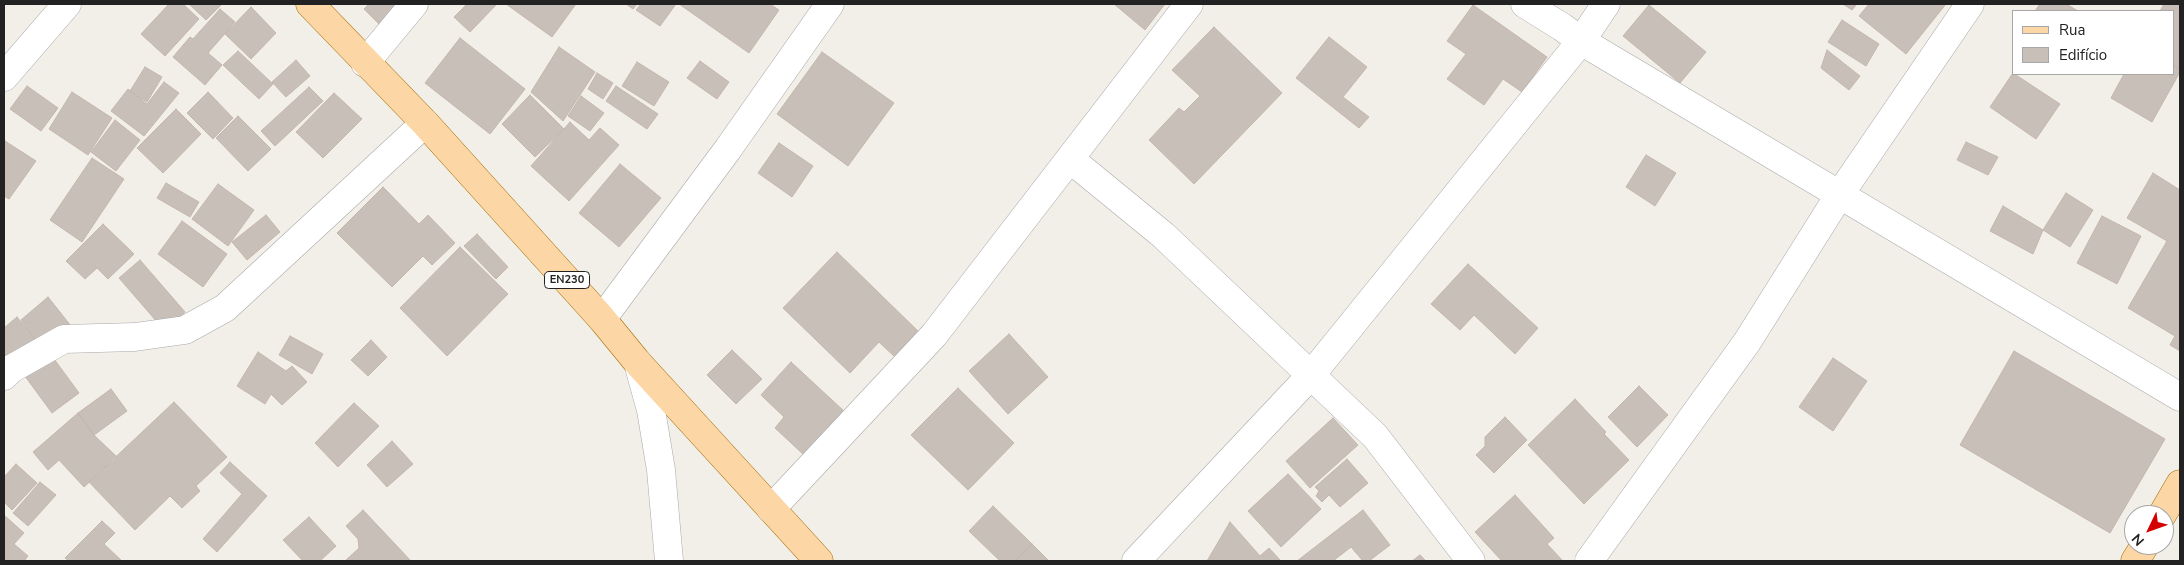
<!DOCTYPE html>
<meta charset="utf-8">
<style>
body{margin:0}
#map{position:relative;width:2184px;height:565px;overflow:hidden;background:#f2efe9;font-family:"Nunito Sans",sans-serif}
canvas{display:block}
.frame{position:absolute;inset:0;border:5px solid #222;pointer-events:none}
.legend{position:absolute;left:2012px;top:10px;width:162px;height:65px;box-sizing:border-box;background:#fff;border:1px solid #a7a7a7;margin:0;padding:6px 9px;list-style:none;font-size:15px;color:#222}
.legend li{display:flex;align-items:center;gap:10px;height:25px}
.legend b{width:25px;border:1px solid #a7a7a7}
.north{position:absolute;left:2124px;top:505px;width:50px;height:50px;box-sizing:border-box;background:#fff;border:1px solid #a7a7a7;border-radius:50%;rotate:228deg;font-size:14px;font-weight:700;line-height:20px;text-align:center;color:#222}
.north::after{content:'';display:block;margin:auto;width:18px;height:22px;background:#d40000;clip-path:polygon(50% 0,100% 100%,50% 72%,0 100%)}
</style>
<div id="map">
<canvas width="2184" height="565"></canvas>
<div class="frame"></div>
<ul class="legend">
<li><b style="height:6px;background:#fcd6a4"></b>Rua</li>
<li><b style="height:14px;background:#c7bfb8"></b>Edifício</li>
</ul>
<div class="north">N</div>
</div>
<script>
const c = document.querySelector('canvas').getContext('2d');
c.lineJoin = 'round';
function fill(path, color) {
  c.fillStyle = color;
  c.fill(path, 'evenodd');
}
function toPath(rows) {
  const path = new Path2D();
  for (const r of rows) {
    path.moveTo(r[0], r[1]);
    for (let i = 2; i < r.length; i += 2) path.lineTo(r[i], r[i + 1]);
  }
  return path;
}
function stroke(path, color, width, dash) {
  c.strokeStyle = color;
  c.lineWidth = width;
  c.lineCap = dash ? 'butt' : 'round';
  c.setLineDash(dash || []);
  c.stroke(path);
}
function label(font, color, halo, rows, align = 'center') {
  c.font = font + ' "Nunito Sans",sans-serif';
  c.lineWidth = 4.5;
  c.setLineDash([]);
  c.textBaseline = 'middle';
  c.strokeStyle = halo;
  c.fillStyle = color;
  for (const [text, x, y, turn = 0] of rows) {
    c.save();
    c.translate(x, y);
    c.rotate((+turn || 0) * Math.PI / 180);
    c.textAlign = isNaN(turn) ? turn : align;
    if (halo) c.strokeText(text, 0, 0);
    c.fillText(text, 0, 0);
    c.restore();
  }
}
const building = toPath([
 [169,4,183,4,199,19,165,56,141,34,169,4],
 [189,4,222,4,206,20,189,4],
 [369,4,400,4,380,25,364,9,369,4],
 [467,4,497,4,470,32,454,17,467,4],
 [506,4,576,4,552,37,506,4],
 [626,4,637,4,633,9,626,4],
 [641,4,676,4,660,26,636,10,641,4],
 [679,4,770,4,779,10,749,53,679,4],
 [1114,4,1165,4,1145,30,1114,4],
 [1843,4,1857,4,1852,10,1843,4],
 [1869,4,1946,4,1906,54,1859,16,1869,4],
 [2040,4,2066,4,2078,11,2035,11,2040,4],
 [2164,4,2180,4,2180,69,2173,65,2173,11,2160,11,2164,4],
 [1473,5,1547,57,1522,92,1503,79,1484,105,1447,79,1466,54,1447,41,1473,5],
 [1649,5,1706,52,1680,83,1623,36,1649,5],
 [251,7,276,33,251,59,225,34,251,7],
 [220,9,235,22,208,53,222,65,205,85,173,57,190,37,193,39,220,9],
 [1842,20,1879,44,1866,66,1828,42,1842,20],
 [1214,27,1282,93,1194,184,1149,140,1179,108,1184,112,1200,96,1172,70,1214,27],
 [1329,37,1367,67,1343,97,1369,117,1359,128,1296,78,1329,37],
 [460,38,525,89,490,134,425,83,460,38],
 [559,47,595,72,563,121,531,92,559,47],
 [1827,50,1860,76,1849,90,1821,68,1827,50],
 [238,51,273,84,259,99,223,65,238,51],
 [822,52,894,103,848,166,777,114,822,52],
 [296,60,310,76,286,97,272,82,296,60],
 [700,61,729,82,717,99,687,78,700,61],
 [637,62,669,82,654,106,622,86,637,62],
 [2173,65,2180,69,2180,72,2152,122,2111,98,2124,74,2173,74,2173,65],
 [145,67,162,77,147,102,130,91,145,67],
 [597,73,613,83,603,99,588,89,597,73],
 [2013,73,2060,104,2036,139,1990,107,2013,73],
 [164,82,179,93,144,136,111,111,128,89,147,104,164,82],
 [27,86,58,108,41,131,10,109,27,86],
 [616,86,658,114,647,129,606,101,616,86],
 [309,87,323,101,275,146,261,131,309,87],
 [72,92,112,118,88,155,49,129,72,92],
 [208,92,233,118,213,139,187,113,208,92],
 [334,93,362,119,323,158,296,132,334,93],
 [530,95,564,129,535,157,502,124,530,95],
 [581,96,604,113,590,131,568,116,581,96],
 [176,109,201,134,163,173,137,148,176,109],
 [238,116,271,149,248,171,216,138,238,116],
 [115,120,140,140,116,171,91,152,115,120],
 [570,122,589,140,600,128,619,145,569,201,531,166,570,122],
 [5,141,36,161,9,199,4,196,4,143,5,141],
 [1966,142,1998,157,1988,175,1957,160,1966,142],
 [779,143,813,166,792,197,758,173,779,143],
 [1646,155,1676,173,1655,206,1626,187,1646,155],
 [92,158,124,179,82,242,50,220,92,158],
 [620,164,661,198,619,247,579,213,620,164],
 [2153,173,2180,190,2180,351,2170,345,2175,336,2128,308,2167,241,2127,218,2153,173],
 [166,183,199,202,190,217,157,198,166,183],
 [218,184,254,210,228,246,192,219,218,184],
 [383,187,419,224,428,215,455,243,432,265,423,256,392,287,337,233,383,187],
 [2066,193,2093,210,2070,247,2043,230,2066,193],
 [2003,206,2043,230,2033,254,1990,231,2003,206],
 [266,215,280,232,247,260,232,242,266,215],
 [2102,216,2141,236,2117,284,2077,263,2102,216],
 [182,221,227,254,203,287,158,254,182,221],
 [103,224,134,254,108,279,97,268,85,279,66,261,103,224],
 [477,234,508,267,496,279,464,246,477,234],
 [460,247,508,294,447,356,400,308,460,247],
 [837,252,921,334,897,359,879,342,850,373,783,308,837,252],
 [140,260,185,312,164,330,119,278,140,260],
 [1468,264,1538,328,1515,354,1474,315,1460,330,1431,304,1468,264],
 [48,297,71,326,39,344,21,320,48,297],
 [17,317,39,344,4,362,4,328,17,317],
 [1009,334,1048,377,1008,414,969,371,1009,334],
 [290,336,323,354,312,374,279,355,290,336],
 [371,340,387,357,368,376,351,360,371,340],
 [46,348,79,393,52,413,19,368,46,348],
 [732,350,762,379,736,404,707,375,732,350],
 [2014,351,2165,439,2110,533,1960,445,2014,351],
 [258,352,286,371,292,366,307,382,282,405,271,394,265,404,237,386,258,352],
 [1833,358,1867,381,1833,431,1799,407,1833,358],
 [791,362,845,412,805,456,775,428,784,417,761,395,791,362],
 [1639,386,1668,415,1637,447,1608,417,1639,386],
 [958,388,1014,443,968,490,911,435,958,388],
 [111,389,127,411,94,435,78,413,111,389],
 [1575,399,1606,432,1604,434,1629,460,1584,504,1528,445,1575,399],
 [174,402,227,457,196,486,200,491,182,508,170,496,135,530,89,482,174,402],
 [354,403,379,426,338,467,315,443,354,403],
 [78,413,94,435,117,457,84,487,59,460,48,470,33,452,78,413],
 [1505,417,1527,440,1494,473,1476,455,1485,446,1485,437,1505,417],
 [1333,418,1358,445,1310,488,1286,461,1333,418],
 [392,441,413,464,387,487,367,465,392,441],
 [1347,459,1368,483,1340,507,1329,495,1322,502,1316,496,1319,491,1315,487,1347,459],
 [230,462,267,496,217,552,203,539,242,494,220,473,230,462],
 [16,464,37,483,12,510,4,502,4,477,16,464],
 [1288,474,1321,509,1281,547,1248,511,1288,474],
 [40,482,56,495,28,526,13,513,40,482],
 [1515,495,1554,538,1547,544,1563,561,1502,561,1475,532,1515,495],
 [993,506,1032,544,1015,561,1000,561,969,531,993,506],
 [363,510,411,561,345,561,359,548,358,539,346,526,363,510],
 [1363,510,1390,545,1369,561,1363,561,1351,547,1333,561,1297,561,1363,510],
 [4,515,24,533,14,544,28,556,24,561,4,561,4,515],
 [309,517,336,546,320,561,303,561,283,540,309,517],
 [102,521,115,533,104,544,122,561,69,561,65,558,102,521],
 [1230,522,1260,556,1269,548,1281,561,1207,561,1230,522],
 [1032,544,1049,561,1015,561,1032,544],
 [1420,555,1426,561,1412,561,1420,555]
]);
fill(building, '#c7bfb8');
stroke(building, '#c4b6ab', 1);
const minor = toPath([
 [1525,4,1562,27,1581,41,2180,397],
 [365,63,414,4],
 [4,77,67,4],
 [1070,159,1163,235,1375,436,1471,561],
 [602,319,728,149,830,4],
 [638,363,651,410,661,470,669,561],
 [4,376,11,369,64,339,135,337,185,330,225,308,425,123],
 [771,509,934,335,1189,4],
 [1136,561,1311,375,1581,41,1606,4],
 [1589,561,1747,342,1840,194,1970,4]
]);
const major = toPath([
 [310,4,425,123,602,319,638,363,819,561],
 [2162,515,2180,484],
 [2135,561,2145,545]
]);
stroke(minor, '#a9a9a9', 29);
stroke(major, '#a06b00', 29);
stroke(minor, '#fff', 28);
stroke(major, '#fcd6a4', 28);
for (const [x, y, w] of [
 [567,280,45]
]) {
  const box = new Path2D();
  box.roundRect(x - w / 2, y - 8.5, w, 17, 4);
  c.fillStyle = '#fff';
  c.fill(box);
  stroke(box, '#222', 1);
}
label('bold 11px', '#222', null, [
 ["EN230",567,280]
]);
</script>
